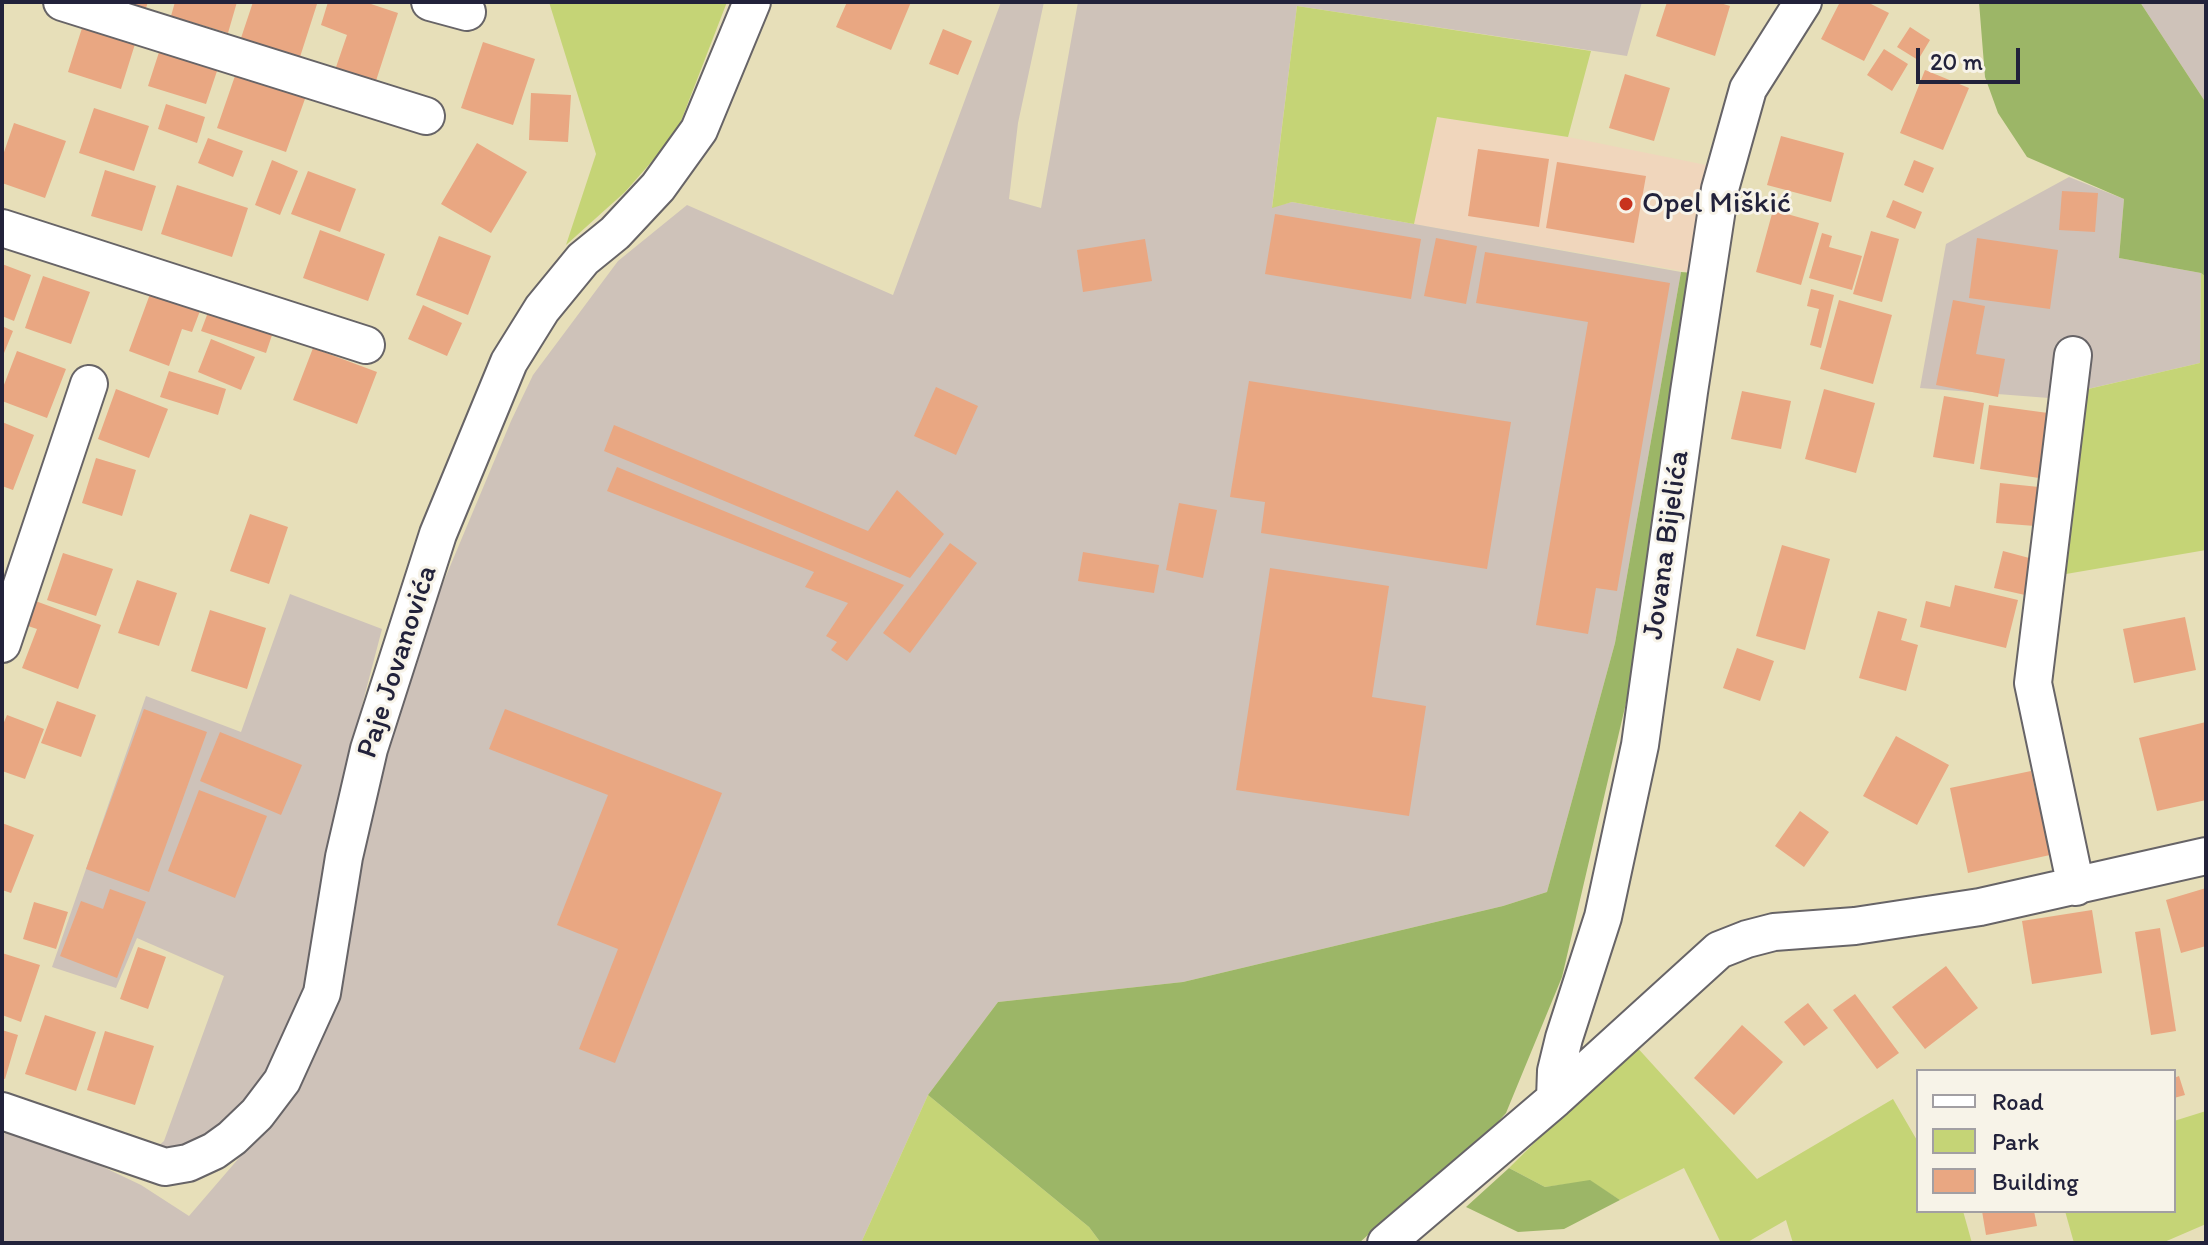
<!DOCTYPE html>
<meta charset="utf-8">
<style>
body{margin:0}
#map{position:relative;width:2208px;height:1245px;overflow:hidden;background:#e7dfb9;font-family:Itim,sans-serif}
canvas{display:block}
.frame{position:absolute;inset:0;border:4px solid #22223b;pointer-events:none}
.legend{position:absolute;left:1916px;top:1069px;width:260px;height:144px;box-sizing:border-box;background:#f7f3e8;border:2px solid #a29fa3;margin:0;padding:10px 14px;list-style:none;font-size:24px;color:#22223b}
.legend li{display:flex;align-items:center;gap:16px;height:40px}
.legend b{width:40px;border:2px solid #a29fa3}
.scale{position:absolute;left:1916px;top:48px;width:104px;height:36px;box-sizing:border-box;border:4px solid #22223b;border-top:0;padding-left:10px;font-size:24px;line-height:28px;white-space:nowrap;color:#22223b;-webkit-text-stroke:6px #f7f3e8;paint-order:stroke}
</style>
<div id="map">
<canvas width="2208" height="1245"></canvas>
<div class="frame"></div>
<ul class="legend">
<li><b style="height:10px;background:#fff"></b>Road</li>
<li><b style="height:22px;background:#c5d476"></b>Park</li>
<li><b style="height:22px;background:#e9a782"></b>Building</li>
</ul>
<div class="scale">20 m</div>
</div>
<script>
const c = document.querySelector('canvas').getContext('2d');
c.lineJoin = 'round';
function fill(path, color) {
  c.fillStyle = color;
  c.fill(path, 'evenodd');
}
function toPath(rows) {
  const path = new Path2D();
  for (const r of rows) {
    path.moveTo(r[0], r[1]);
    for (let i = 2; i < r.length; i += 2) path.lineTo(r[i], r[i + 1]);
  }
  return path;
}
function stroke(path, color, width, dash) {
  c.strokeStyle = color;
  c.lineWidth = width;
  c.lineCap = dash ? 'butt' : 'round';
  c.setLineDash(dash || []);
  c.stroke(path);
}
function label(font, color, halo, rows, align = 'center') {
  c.font = font + ' Itim,sans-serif';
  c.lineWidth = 6;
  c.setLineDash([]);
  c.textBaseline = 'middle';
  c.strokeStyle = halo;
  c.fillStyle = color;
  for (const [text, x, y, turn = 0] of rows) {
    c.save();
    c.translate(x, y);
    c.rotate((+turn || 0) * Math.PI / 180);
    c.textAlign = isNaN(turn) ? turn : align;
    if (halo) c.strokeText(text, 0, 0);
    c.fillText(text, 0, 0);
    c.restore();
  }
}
fill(toPath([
 [1437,117,1568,137,1711,166,1694,273,1414,224]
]), '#f0d6bc');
fill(toPath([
 [1001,2,1044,2,1018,123,1009,199,1041,208,1078,2,1642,2,1627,56,1297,6,1272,207,1292,202,1681,272,1615,643,1547,892,1503,906,1183,982,998,1002,928,1095,861,1243,2,1243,2,1135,17,1126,141,1185,189,1216,245,1151,294,1083,420,638,511,421,533,375,618,261,687,205,893,295],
 [2140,2,2206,2,2206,103],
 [2069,177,2124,199,2119,258,2201,273,2200,363,2049,398,1920,388,1946,244],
 [290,594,382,629,354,736,306,988,272,1071,228,1122,179,1147,155,1149,164,1141,224,976,137,938,116,988,52,967,146,696,241,732]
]), '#cec2b9');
fill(toPath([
 [549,2,727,2,676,134,625,192,566,245,596,154],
 [1297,6,1591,51,1568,137,1437,117,1414,224,1292,202,1272,208],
 [2201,273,2206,277,2206,550,2066,574,2084,390,2200,363],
 [1634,1044,1757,1179,1893,1099,1918,1142,1918,1211,1963,1211,1972,1243,1793,1243,1786,1220,1746,1243,1721,1243,1684,1168,1620,1200,1590,1181,1545,1187,1509,1168],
 [928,1095,1089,1227,1101,1243,861,1243],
 [2206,1111,2206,1224,2162,1243,2074,1243,2065,1211,2174,1211,2174,1121]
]), '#c5d476');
fill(toPath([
 [1979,2,2140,2,2206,103,2206,277,2201,273,2119,258,2124,199,2027,157,1998,113,1985,77],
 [1681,272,1694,273,1629,690,1562,977,1506,1113,1466,1157,1418,1190,1359,1243,1101,1243,1089,1227,928,1095,998,1002,1183,982,1503,906,1547,892,1615,643],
 [1509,1168,1545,1187,1590,1180,1620,1200,1564,1229,1518,1232,1466,1207]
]), '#9cb667');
fill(toPath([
 [110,2,148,2,144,14],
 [175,2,237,2,228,33,171,16],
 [253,2,317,4,300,57,241,38],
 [328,2,365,2,398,13,373,90,333,76,347,35,321,25],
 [847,2,911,2,891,50,836,27],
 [1667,2,1717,2,1730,6,1715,56,1656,36],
 [1840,2,1867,2,1889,13,1864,61,1821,39],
 [1910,27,1930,40,1918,60,1897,47],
 [82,28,135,44,121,89,68,72],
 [943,29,972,41,958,75,929,64],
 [483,42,535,59,513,125,461,108],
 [162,43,220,62,206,104,148,86],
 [1884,49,1908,64,1892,91,1867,75],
 [1925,70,1969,88,1943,150,1900,133],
 [236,73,306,96,286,152,217,128],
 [1625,74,1670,88,1654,141,1609,128],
 [531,93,571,95,568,142,529,140],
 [166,104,205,117,197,143,158,129],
 [94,108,149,126,134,171,79,153],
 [14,123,66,141,45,198,2,183,2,158],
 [1781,136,1844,153,1831,202,1767,185],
 [208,138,243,151,233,177,198,163],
 [477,143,527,172,491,233,441,204],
 [1478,149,1549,159,1539,227,1468,216],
 [272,160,298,171,280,215,255,205],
 [1914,160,1934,168,1923,193,1904,185],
 [1557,162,1646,176,1634,243,1546,228],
 [105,170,156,186,142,231,91,216],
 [308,171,356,189,340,232,291,214],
 [177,185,248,208,232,257,161,234],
 [2062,191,2098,193,2095,232,2059,230],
 [1893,200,1922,212,1915,229,1886,217],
 [1773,210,1819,223,1801,285,1756,272],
 [1275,214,1421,239,1411,299,1265,274],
 [320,230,385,254,368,301,303,278],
 [1871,231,1899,239,1882,302,1853,294],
 [1822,233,1832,236,1829,247,1862,256,1852,290,1809,278],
 [439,236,491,256,468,315,416,295],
 [1436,238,1477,246,1466,304,1424,296],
 [1977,238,2058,250,2050,309,1969,298],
 [1145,239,1152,281,1083,292,1077,250],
 [1485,252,1670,283,1617,591,1596,588,1588,634,1536,625,1588,322,1476,303],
 [2,264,31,275,14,321,2,316],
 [43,276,90,292,71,344,25,328],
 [153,286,203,303,192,332,182,329,169,366,129,351],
 [1811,289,1834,295,1821,348,1810,345,1819,309,1807,306],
 [1839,300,1892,315,1873,384,1820,369],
 [1953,300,1985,306,1976,354,2005,359,1998,397,1936,385],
 [423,305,462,323,447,356,408,339],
 [210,307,274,329,266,353,201,331],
 [2,326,13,331,2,358],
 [211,339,255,357,241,390,198,372],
 [313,348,377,372,357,424,293,400],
 [17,351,66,369,47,418,2,401,2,390],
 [169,371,226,389,218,415,160,397],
 [1249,381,1511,422,1487,569,1261,533,1265,502,1230,497],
 [936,387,978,406,956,455,914,436],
 [116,389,168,409,149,458,98,439],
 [1824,389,1875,403,1856,473,1805,459],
 [1742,391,1791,401,1781,449,1731,439],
 [1944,396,1984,403,1974,464,1933,457],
 [1989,405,2048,413,2039,478,1980,469],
 [2,422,34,435,13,490,2,486],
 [614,425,868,531,897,490,944,534,910,578,604,451],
 [96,458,136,470,122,516,82,503],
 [617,467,904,585,847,661,831,650,837,642,826,636,848,603,805,587,814,572,607,491],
 [2000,483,2039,487,2035,526,1996,523],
 [1179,503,1217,510,1203,578,1166,570],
 [250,514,288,527,269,584,230,571],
 [950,543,977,563,910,653,883,633],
 [1782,545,1830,559,1805,650,1756,636],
 [2003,551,2033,559,2025,595,1994,588],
 [1083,552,1159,565,1154,593,1078,581],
 [63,553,113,569,96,616,47,600],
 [1270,568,1389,586,1372,697,1426,706,1409,816,1236,790],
 [137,580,177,593,159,646,118,633],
 [1955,585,2018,600,2006,648,1920,627,1926,601,1950,607],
 [30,599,101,625,78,689,22,668,37,629,22,624],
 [210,610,266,628,247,689,191,671],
 [1878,611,1907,619,1901,640,1918,645,1906,691,1859,678],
 [2185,617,2196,670,2134,683,2123,629],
 [1737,648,1774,661,1760,701,1723,688],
 [57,701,96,715,81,757,41,743],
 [144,709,207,732,149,892,86,869],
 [505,709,722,793,615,1063,579,1049,618,949,557,925,608,795,489,749],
 [7,715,44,729,25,779,2,771,2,727],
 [2206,722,2206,800,2157,811,2139,738],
 [220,732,302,765,281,815,200,781],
 [1896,736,1949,765,1917,825,1863,796],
 [2031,771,2050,855,1968,873,1950,788],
 [199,790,267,816,235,898,168,871],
 [1800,811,1829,832,1804,867,1775,846],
 [2,823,34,835,11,893,2,890],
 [2206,888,2206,946,2181,953,2166,900],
 [110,889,146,902,117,978,60,956,81,901,103,909],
 [34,902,68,912,56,949,23,939],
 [2092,910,2102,973,2032,984,2022,921],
 [2160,928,2176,1031,2151,1035,2135,932],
 [138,947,166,957,148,1009,120,999],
 [2,953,40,965,21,1022,2,1015],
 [1946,966,1978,1008,1925,1049,1892,1007],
 [1855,994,1899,1053,1877,1069,1833,1010],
 [1808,1003,1828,1028,1804,1046,1784,1022],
 [45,1015,96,1032,76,1091,25,1074],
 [1742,1025,1783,1062,1734,1115,1694,1078],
 [2,1030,18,1035,5,1079,2,1078],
 [105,1031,154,1046,135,1105,87,1090],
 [2179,1076,2185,1095,2174,1098,2174,1078],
 [1982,1211,2034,1211,2037,1226,1986,1235]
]), '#e9a782');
const street = toPath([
 [62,2,426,116],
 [430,2,467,12],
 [2,228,366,345],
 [2073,355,2033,683,2076,887],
 [2,644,89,384],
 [1555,1099,1719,950,1747,939,1774,932,1855,926,1980,907,2206,856],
 [2,1111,165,1167,188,1163,214,1151,232,1138,257,1114,282,1081,322,993,344,857,369,749,438,534,509,362,542,309,583,259,615,233,658,187,699,130,752,2],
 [1386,1243,1555,1099,1556,1071,1564,1038,1603,917,1640,745,1689,392,1720,189,1748,89,1803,2]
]);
stroke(street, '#676467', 40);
stroke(street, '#fff', 36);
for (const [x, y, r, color] of [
 [1626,204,8,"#c8321e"]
]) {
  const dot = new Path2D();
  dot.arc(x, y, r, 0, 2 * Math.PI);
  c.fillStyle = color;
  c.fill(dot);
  stroke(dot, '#f7f3e8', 3);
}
label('30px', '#22223b', '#f7f3e8', [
 ["Opel Miškić",1642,204]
], 'left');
label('30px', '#22223b', '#f7f3e8', [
 ["Jovana Bijelića",1667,545,-82],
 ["Paje Jovanovića",398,662,-72]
]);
</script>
